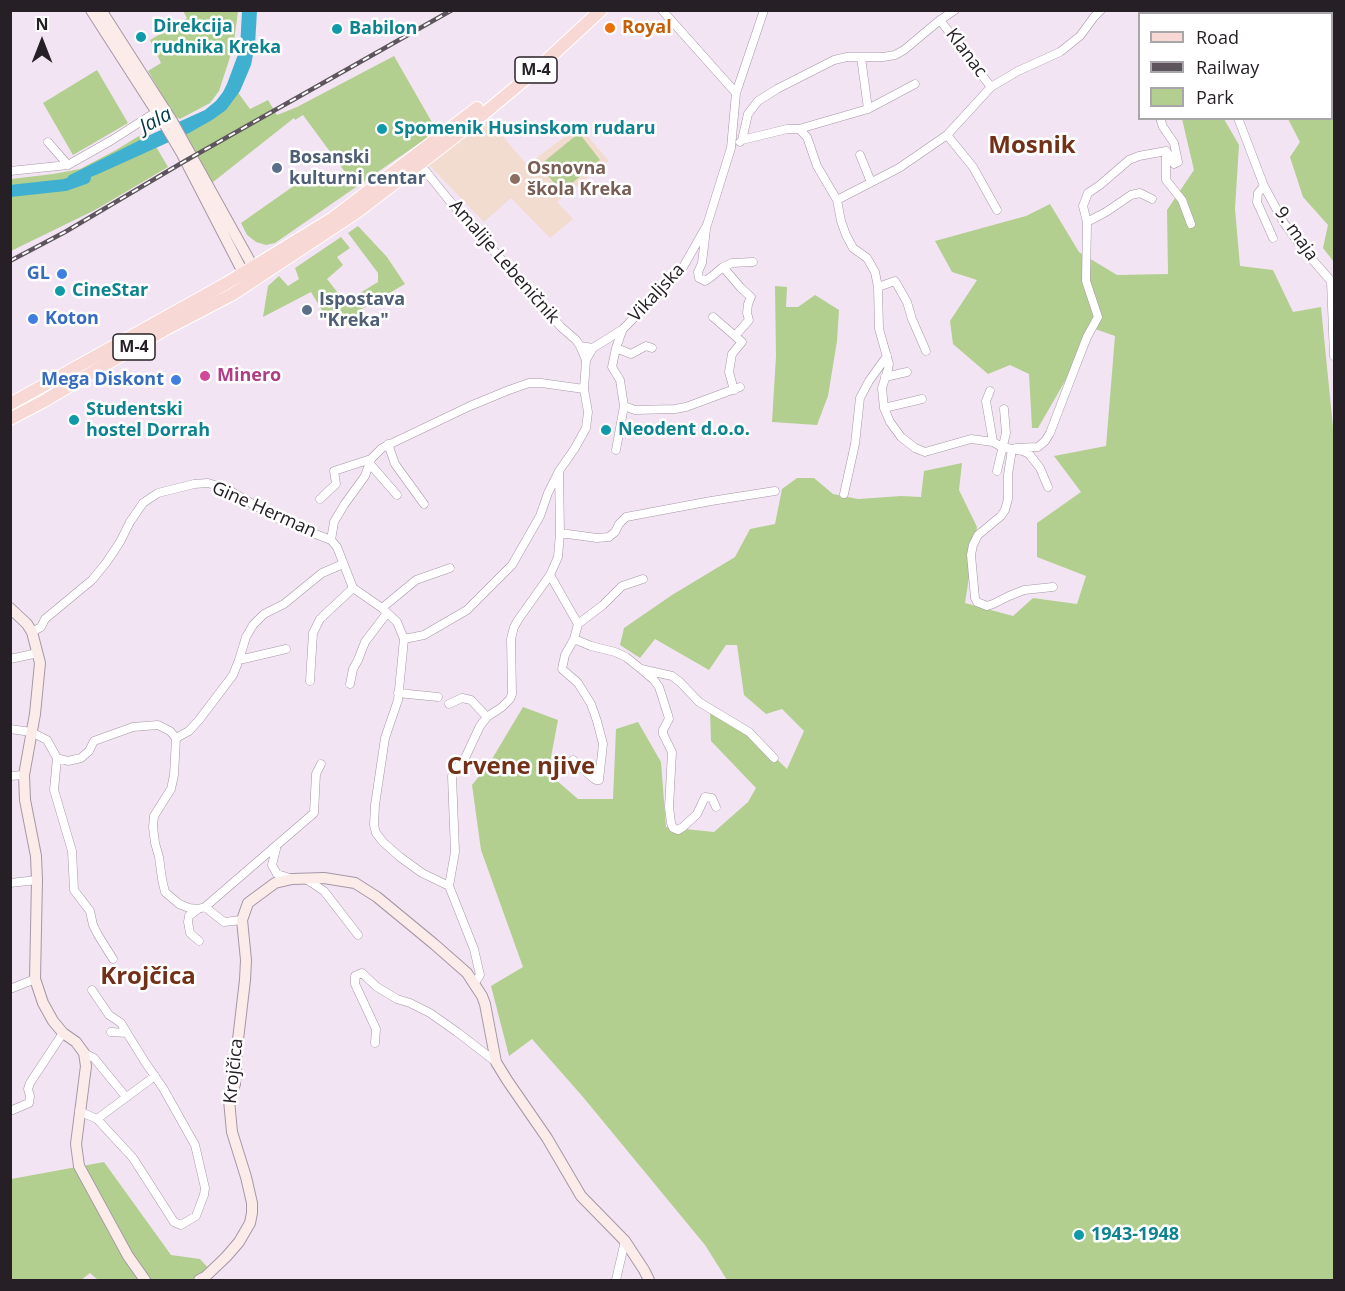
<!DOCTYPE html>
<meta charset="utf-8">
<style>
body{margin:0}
#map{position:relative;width:1345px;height:1291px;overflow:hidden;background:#f3e4f3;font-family:"Open Sans",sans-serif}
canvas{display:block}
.frame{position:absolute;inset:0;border:12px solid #262026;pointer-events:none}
.legend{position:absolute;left:1138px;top:12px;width:195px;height:108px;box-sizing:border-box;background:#fff;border:2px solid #a8a6a8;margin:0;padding:8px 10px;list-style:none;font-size:18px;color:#262026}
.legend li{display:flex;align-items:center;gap:12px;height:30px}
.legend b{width:30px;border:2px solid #a8a6a8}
.north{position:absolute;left:12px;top:12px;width:60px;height:60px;-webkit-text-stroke:4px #fff;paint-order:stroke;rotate:0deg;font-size:16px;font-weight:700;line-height:24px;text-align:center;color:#262026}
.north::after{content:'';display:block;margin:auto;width:21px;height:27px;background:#262026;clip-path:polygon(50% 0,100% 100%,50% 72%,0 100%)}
</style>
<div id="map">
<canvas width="1345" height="1291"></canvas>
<div class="frame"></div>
<ul class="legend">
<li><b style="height:8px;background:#f8d8d4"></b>Road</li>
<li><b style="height:8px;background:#5d545d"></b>Railway</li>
<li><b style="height:16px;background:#b2cf8f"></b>Park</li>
</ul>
<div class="north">N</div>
</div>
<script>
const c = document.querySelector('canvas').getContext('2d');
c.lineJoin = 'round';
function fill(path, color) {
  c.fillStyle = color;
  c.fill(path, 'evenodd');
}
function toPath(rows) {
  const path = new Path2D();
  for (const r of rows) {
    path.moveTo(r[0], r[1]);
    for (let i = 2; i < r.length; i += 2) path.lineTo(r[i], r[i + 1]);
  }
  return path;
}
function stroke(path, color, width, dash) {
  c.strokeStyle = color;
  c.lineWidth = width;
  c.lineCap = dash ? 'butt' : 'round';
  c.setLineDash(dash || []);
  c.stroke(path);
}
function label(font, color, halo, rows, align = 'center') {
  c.font = font + ' "Open Sans",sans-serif';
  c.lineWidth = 5;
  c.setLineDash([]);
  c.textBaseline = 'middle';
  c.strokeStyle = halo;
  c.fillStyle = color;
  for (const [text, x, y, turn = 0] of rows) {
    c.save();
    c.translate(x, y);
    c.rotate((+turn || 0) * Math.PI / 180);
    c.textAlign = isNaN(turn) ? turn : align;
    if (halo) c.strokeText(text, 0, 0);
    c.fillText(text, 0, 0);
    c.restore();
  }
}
fill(toPath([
 [489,120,527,165,579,126,609,161,557,202,573,219,550,238,511,198,484,222,428,164]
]), '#f2dbcf');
fill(toPath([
 [236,10,238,12,233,48,219,91,210,103,180,119,174,116,148,71,161,63,150,40,187,18,183,11],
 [1239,11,1334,11,1334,262,1323,248,1328,225,1303,197,1290,157,1300,142,1288,119,1332,118,1332,14,1240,14],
 [394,56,437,131,275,243,266,245,256,242,247,235,241,223,315,171,326,185,345,172,303,115,295,120,294,118,208,186,177,132,210,115,234,87,250,109,268,100,277,115,297,107],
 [97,70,128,123,73,155,43,103],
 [1182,119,1224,119,1239,145,1235,209,1240,266,1273,270,1293,312,1321,307,1334,437,1334,1280,727,1280,705,1245,583,1097,532,1039,509,1056,491,986,523,967,481,850,472,785,489,764,523,707,558,720,548,773,578,799,613,799,616,729,638,722,661,762,666,827,714,832,748,802,756,788,711,741,710,712,752,735,787,769,804,731,782,709,766,714,744,695,737,645,726,645,709,670,655,639,640,658,620,645,624,628,672,595,735,557,750,529,775,524,782,489,797,478,814,478,833,494,858,499,901,496,921,497,924,471,962,463,959,490,977,527,965,603,1013,616,1033,598,1077,604,1086,576,1037,557,1037,523,1081,492,1054,456,1106,446,1115,336,1095,329,1038,428,1032,428,1029,374,1010,365,988,374,953,344,950,321,977,280,952,272,935,241,1026,216,1050,204,1079,252,1117,275,1168,274,1167,210,1194,170],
 [147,131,168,167,95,210,11,251,11,179,53,174,80,169,116,150],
 [579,133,600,160,561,192,540,165],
 [358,226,387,257,405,284,360,310,367,325,330,324,311,292,263,317,268,286,279,276,288,286,299,279,295,268,341,237,350,248,337,257,343,265,327,279,345,302,378,282,378,273,348,233],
 [775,286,787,287,786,307,798,307,815,295,839,310,837,341,828,396,817,425,772,422,776,356],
 [104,1162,171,1255,200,1259,210,1270,193,1280,98,1280,90,1273,81,1280,11,1280,11,1179]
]), '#b2cf8f');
fill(toPath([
 [242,11,257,11,255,45,251,65,246,77,240,91,226,110,212,120,189,133,96,175,71,184,68,176,152,134,205,110,216,101,223,92,227,84,240,49]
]), '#3fb0cf');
stroke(toPath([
 [10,191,65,185,85,178]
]), '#3fb0cf', 12);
const street = toPath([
 [662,10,736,93],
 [1150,10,1150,14],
 [1201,10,1202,14],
 [1193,14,1194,10],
 [940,20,991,87],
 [861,57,868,109],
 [1160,118,1163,127,1174,143,1178,162,1174,164,1167,152],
 [1238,118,1264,186,1284,223,1303,249,1331,281,1334,356],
 [799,129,868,109,915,84],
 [947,135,973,167,997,210],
 [742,140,787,129,799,129,807,137,817,166,837,200,841,221,846,235,853,248,867,258,875,272,878,287,879,329,889,364,888,369,882,388,884,408,890,422,901,437,915,448,925,452,971,439,993,442,1002,447,1023,451,1029,454,1040,468,1048,487],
 [48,142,68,165],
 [740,142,742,140,748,114,758,101,777,89,834,60,847,57,883,57,895,55,904,50,940,20,955,10],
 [1166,151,1166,180,1182,200,1191,224],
 [860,155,871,182],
 [420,164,448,199,561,327,576,340,580,346,586,360],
 [10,171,68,165,112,140,159,110],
 [1264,186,1258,193,1257,202,1273,238],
 [837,200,899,168,947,135,991,87,1018,71,1060,52,1080,36,1094,17,1101,10],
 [1087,222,1106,212,1131,195,1140,193,1152,199],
 [706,229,702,263,698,272,699,278,705,281,711,277,723,267],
 [878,287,895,281,907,302,912,319,926,351],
 [713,317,742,342,732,354,729,372,734,390],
 [622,331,616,348,612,367,620,380,624,406,635,410,675,409,686,407,740,387],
 [735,336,749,320,747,313,748,304,751,297,741,288,723,267,732,263,753,262],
 [580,346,593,348,623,329,682,269,707,225,731,148,736,93,764,10],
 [616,348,631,354,646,346,652,348],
 [885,377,907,372],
 [990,391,986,401,993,442],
 [884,408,922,399],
 [388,444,395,464,424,504],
 [1016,448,1038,447,1045,441,1050,433,1073,373,1087,337,1098,317,1086,281,1087,222,1083,206,1088,193,1100,185,1129,160,1139,156,1166,151],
 [1012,449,1008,475,1008,499,1005,510,1001,516,978,535,973,545,971,555,975,598,977,602,987,606,993,604,1009,596,1024,590,1053,587],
 [616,450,624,406],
 [370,464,397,495],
 [997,471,1006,433,1004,409],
 [844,494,855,444,860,398,869,381,887,356],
 [320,499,336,484,334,471,371,459],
 [560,533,597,538,609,537,615,532,619,524,626,517,711,501,775,491],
 [331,540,334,522,344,505,365,476,371,459,382,448,470,406,509,390,529,383,541,383,584,389],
 [550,575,578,624,574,639,565,655,562,669,578,683,591,704,597,721,603,744,599,780,596,780,593,778,573,760],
 [382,608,416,580,450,568],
 [578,624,603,605,622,586,643,579],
 [32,632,41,627,45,619,92,580,106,563,120,542,130,522,143,503,158,493,194,484,208,483,225,488,282,521,331,540,337,547,353,588,382,608,397,622,404,639],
 [574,639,591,646,615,652,626,657,641,669,672,676,680,682,699,702,749,732,774,758],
 [10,659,38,653],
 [239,660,286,649],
 [641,669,654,680,659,687,668,715,669,719,663,730,663,734,672,752,669,807,671,823,673,828,678,830,683,827,697,814,705,797,712,798,716,807],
 [310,681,313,633,320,619,353,588],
 [350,684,353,669,358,660,365,642,387,613],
 [398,693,438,697],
 [449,704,462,698,471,700,487,717],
 [10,729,31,732,47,740,57,758,68,761,81,758,89,751,94,741,133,727,158,725,170,731,176,738,174,775,171,789,154,816,153,827,155,843,159,857,162,879,165,892,179,904,189,908,198,909,205,907,314,813,316,774,321,764],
 [176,738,189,731,199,720,233,675,239,660,246,637,253,625,264,614,284,604,322,573,343,564],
 [57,758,54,790,72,851,74,890,90,911,93,925,98,935,113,959],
 [10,776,24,775],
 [277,845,272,865,277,874,290,878],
 [306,879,324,891,358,935],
 [10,883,37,880],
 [449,886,422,873,400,857,383,842,376,833,374,825,375,805,385,738,398,700,404,639,424,635,467,610,512,565,540,516,548,493,559,471,575,448,586,428,588,412,584,389,586,360,593,348],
 [449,886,455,852,452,776,456,769,465,758,480,726,487,717,502,707,510,699,512,694,511,639,514,627,518,620,550,575,558,557,560,533,559,472],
 [449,886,474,949,480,975,474,984],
 [205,907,224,922,242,920],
 [198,909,189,916,188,922,190,933,199,941],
 [10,989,35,979],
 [92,990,109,1015,121,1023,127,1033],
 [375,1043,376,1029,355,984,355,976,362,973,377,987,397,999,410,1003,430,1013,457,1032,496,1062],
 [84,1053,94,1058,126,1097],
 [10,1111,29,1103,30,1096,28,1089,30,1083,63,1033],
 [79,1111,97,1119,133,1158,174,1222,181,1225,196,1216,204,1195,205,1188,195,1145,163,1088,145,1062,127,1033,111,1032],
 [97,1119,155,1076],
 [616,1280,625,1241]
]);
const secondary = toPath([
 [91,10,165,125,182,154,247,280],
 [101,10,172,121,257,274],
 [10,608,27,624,32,632,40,663,35,714,24,775,25,800,36,856,37,880,35,979,43,1003,53,1021,63,1033,76,1042,84,1053,86,1066,76,1144,79,1166,128,1256,145,1280],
 [199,1280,205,1277,226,1257,239,1242,250,1223,252,1213,252,1203,246,1177,232,1132,229,1100,235,1084,237,1048,245,980,246,960,242,920,248,903,275,883,292,879,324,878,355,883,377,897,434,944,467,973,482,996,485,1004,496,1062,507,1080,547,1138,581,1196,625,1241,644,1270,649,1280]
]);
const primary = toPath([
 [10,404,227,283,333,218,477,108],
 [10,419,44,401,164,330,233,294,357,212,469,126,534,72,601,10]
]);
stroke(street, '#a597a5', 9);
stroke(secondary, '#a597a5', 12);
stroke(primary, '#fff', 14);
stroke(street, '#fff', 8);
stroke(secondary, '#fbecea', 10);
stroke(primary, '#f8d8d4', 12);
const rail = toPath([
 [10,261,65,232,185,161,452,10]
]);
stroke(rail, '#5d545d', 4.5);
stroke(rail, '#fff', 2, [7]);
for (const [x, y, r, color] of [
 [610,28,6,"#e8710a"],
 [337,29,6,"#0f9aa8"],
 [141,37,6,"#0f9aa8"],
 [382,129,6,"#0f9aa8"],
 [277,168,6,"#5c6f8a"],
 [515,179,6,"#8d6e63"],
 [62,274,6,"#3f7fe0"],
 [60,291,6,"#0f9aa8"],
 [307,310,6,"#5c6f8a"],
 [33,319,6,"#3f7fe0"],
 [205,376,6,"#d1479c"],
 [176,380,6,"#3f7fe0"],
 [74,420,6,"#0f9aa8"],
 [606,430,6,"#0f9aa8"],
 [1079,1235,6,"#0f9aa8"]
]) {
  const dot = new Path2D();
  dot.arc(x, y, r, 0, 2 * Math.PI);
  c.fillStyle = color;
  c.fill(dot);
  stroke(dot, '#fff', 2);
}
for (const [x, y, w] of [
 [536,70,42],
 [134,347,42]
]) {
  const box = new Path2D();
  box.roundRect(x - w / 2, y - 13, w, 26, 4.5);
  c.fillStyle = '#fff';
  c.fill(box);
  stroke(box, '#262026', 1.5);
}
label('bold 16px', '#262026', null, [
 ["M-4",536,70],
 ["M-4",134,347]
]);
label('bold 18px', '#0d838f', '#fff', [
 ["Direkcija",153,27],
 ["rudnika Kreka",153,48],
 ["Babilon",349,29],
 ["Spomenik Husinskom rudaru",394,129],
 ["CineStar",72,291],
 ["Studentski",86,410],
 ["hostel Dorrah",86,431],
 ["Neodent d.o.o.",618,430],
 ["1943-1948",1091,1235]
], 'left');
label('bold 18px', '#c56008', '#fff', [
 ["Royal",622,28]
], 'left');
label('18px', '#262026', '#fff', [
 ["Klanac",966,53,53],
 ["9. maja",1296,234,55],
 ["Amalije Lebeničnik",504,262,49],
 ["Vikaljska",657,293,-47],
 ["Gine Herman",264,510,24],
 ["Krojčica",234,1071,-84]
]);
label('bold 18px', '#4e5e75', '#fff', [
 ["Bosanski",289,158],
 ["kulturni centar",289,179],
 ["Ispostava",319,300],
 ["\"Kreka\"",319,321]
], 'left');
label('bold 18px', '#785e54', '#fff', [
 ["Osnovna",527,169],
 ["škola Kreka",527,190]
], 'left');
label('bold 18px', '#366cbe', '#fff', [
 ["GL",50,274],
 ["Koton",45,319,"left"],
 ["Mega Diskont",164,380]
], 'right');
label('bold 18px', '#b23c85', '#fff', [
 ["Minero",217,376]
], 'left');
label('italic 20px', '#043946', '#fff', [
 ["Jala",156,121,-28]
]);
label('bold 24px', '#723018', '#fff', [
 ["Mosnik",1032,146],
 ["Crvene njive",521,767],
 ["Krojčica",148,977]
]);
</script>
